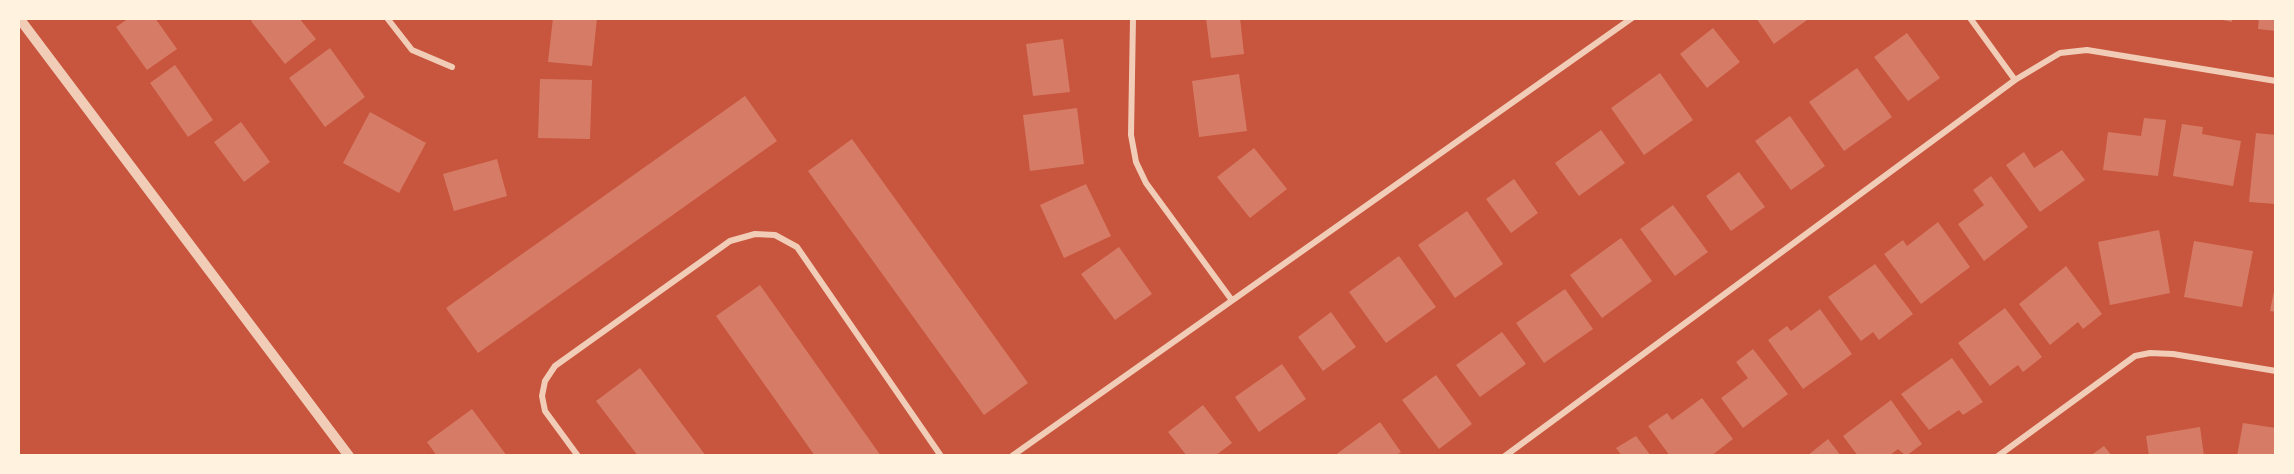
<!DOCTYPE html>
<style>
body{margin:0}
#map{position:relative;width:2294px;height:474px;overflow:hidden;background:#c8553d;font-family:Overpass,sans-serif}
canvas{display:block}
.frame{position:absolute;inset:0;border:20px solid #fff3e0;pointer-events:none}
</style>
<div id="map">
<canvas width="2294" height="474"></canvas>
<div class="frame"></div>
</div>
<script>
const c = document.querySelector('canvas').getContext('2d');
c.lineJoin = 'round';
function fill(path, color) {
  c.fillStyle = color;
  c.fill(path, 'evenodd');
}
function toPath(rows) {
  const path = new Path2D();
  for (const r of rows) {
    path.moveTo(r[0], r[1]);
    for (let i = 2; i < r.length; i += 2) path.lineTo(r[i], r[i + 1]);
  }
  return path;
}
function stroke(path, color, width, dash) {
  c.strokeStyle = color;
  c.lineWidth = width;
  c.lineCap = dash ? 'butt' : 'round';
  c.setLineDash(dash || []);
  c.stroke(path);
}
fill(toPath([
 [129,18,155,18,177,49,147,70,116,27],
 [254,18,299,18,316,39,285,64,251,21],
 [553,18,597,18,592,66,548,62],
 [1206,18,1240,18,1244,54,1211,58],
 [1756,18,1805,18,1807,20,1774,44],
 [2213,18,2232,18,2232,22],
 [2259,18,2276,18,2276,31,2258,29],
 [1713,28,1740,62,1707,88,1680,54],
 [1907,33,1940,78,1908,101,1874,57],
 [1063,39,1070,92,1033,96,1026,44],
 [330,48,365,97,325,127,289,78],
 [175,65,213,120,188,137,150,83],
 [1857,68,1892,117,1844,151,1809,102],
 [1660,73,1693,120,1644,155,1611,108],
 [1239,74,1247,131,1199,137,1192,81],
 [540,79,592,80,590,139,538,138],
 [745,96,777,141,478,353,446,308],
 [1077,108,1084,164,1030,171,1023,115],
 [370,112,426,143,399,193,343,163],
 [1790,116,1825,166,1791,190,1755,141],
 [2144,118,2166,120,2158,176,2103,170,2108,132,2141,136],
 [241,122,270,162,244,182,214,142],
 [2182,124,2203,127,2202,134,2241,141,2233,186,2173,176],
 [1601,130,1625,163,1579,196,1555,163],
 [2256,133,2276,135,2276,204,2249,202],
 [852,139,1028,383,984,415,808,171],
 [1254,148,1287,189,1250,218,1217,177],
 [2062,150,2085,180,2040,212,2006,165,2024,152,2034,168],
 [497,159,507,196,454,211,443,174],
 [1739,172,1765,207,1731,231,1706,196],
 [1991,176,2028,227,1984,261,1958,224,1984,205,1973,190],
 [1514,179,1538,213,1511,233,1486,199],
 [1086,184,1111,236,1064,258,1040,205],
 [1673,205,1708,252,1675,276,1640,229],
 [1467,211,1503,264,1455,298,1418,245],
 [1938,222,1970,267,1921,304,1884,254,1903,240,1907,246],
 [2159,230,2170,293,2110,305,2098,242],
 [1621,238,1652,281,1602,318,1570,275],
 [2194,241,2253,251,2242,307,2184,297],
 [1119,247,1152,294,1115,320,1081,274],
 [1399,256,1436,307,1386,343,1349,292],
 [1875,264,1913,314,1879,340,1873,332,1861,341,1828,297],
 [2066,266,2102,314,2083,329,2078,322,2050,345,2019,304],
 [760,285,881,456,815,456,716,316],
 [2275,286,2276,286,2276,312,2270,311],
 [1565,289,1593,329,1544,363,1516,323],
 [2005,308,2042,357,2023,372,2018,365,1990,386,1958,343],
 [1820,309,1852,354,1803,389,1768,340,1787,326,1791,331],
 [1331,312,1356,347,1323,371,1298,337],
 [1502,332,1526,364,1480,397,1456,365],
 [1753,349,1788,394,1743,428,1721,398,1748,378,1736,362],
 [1952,358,1983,402,1963,415,1959,410,1929,430,1901,394],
 [1282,364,1306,399,1259,432,1235,397],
 [640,368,706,456,638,456,596,401],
 [1436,375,1472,424,1439,449,1402,400],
 [1702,398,1733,439,1711,456,1670,456,1648,426,1667,413,1672,420],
 [1891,400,1922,444,1906,456,1898,449,1889,456,1858,456,1843,436],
 [1203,405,1232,443,1215,456,1187,456,1168,432],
 [472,409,507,456,437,456,427,442],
 [1380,422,1401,452,1395,456,1334,456],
 [2243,423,2276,428,2276,456,2237,456],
 [2200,427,2204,456,2149,456,2146,436],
 [1636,436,1651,456,1622,456,1616,448],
 [1828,439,1841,456,1807,456],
 [2104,446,2112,456,2090,456]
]), '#d67c66');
stroke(toPath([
 [387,18,412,50,452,67],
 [1133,18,1131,135,1136,162,1146,183,1231,299],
 [1970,18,2015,80],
 [578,456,545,411,542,396,545,381,555,366,730,241,755,234,775,235,797,247,941,456],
 [1012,456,1632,18],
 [1505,456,2015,80,2060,53,2087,50,2276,81],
 [1998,456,2135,356,2150,353,2173,354,2276,371]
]), '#f1ccb7', 6);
stroke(toPath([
 [19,18,349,456]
]), '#f1ccb7', 10);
</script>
